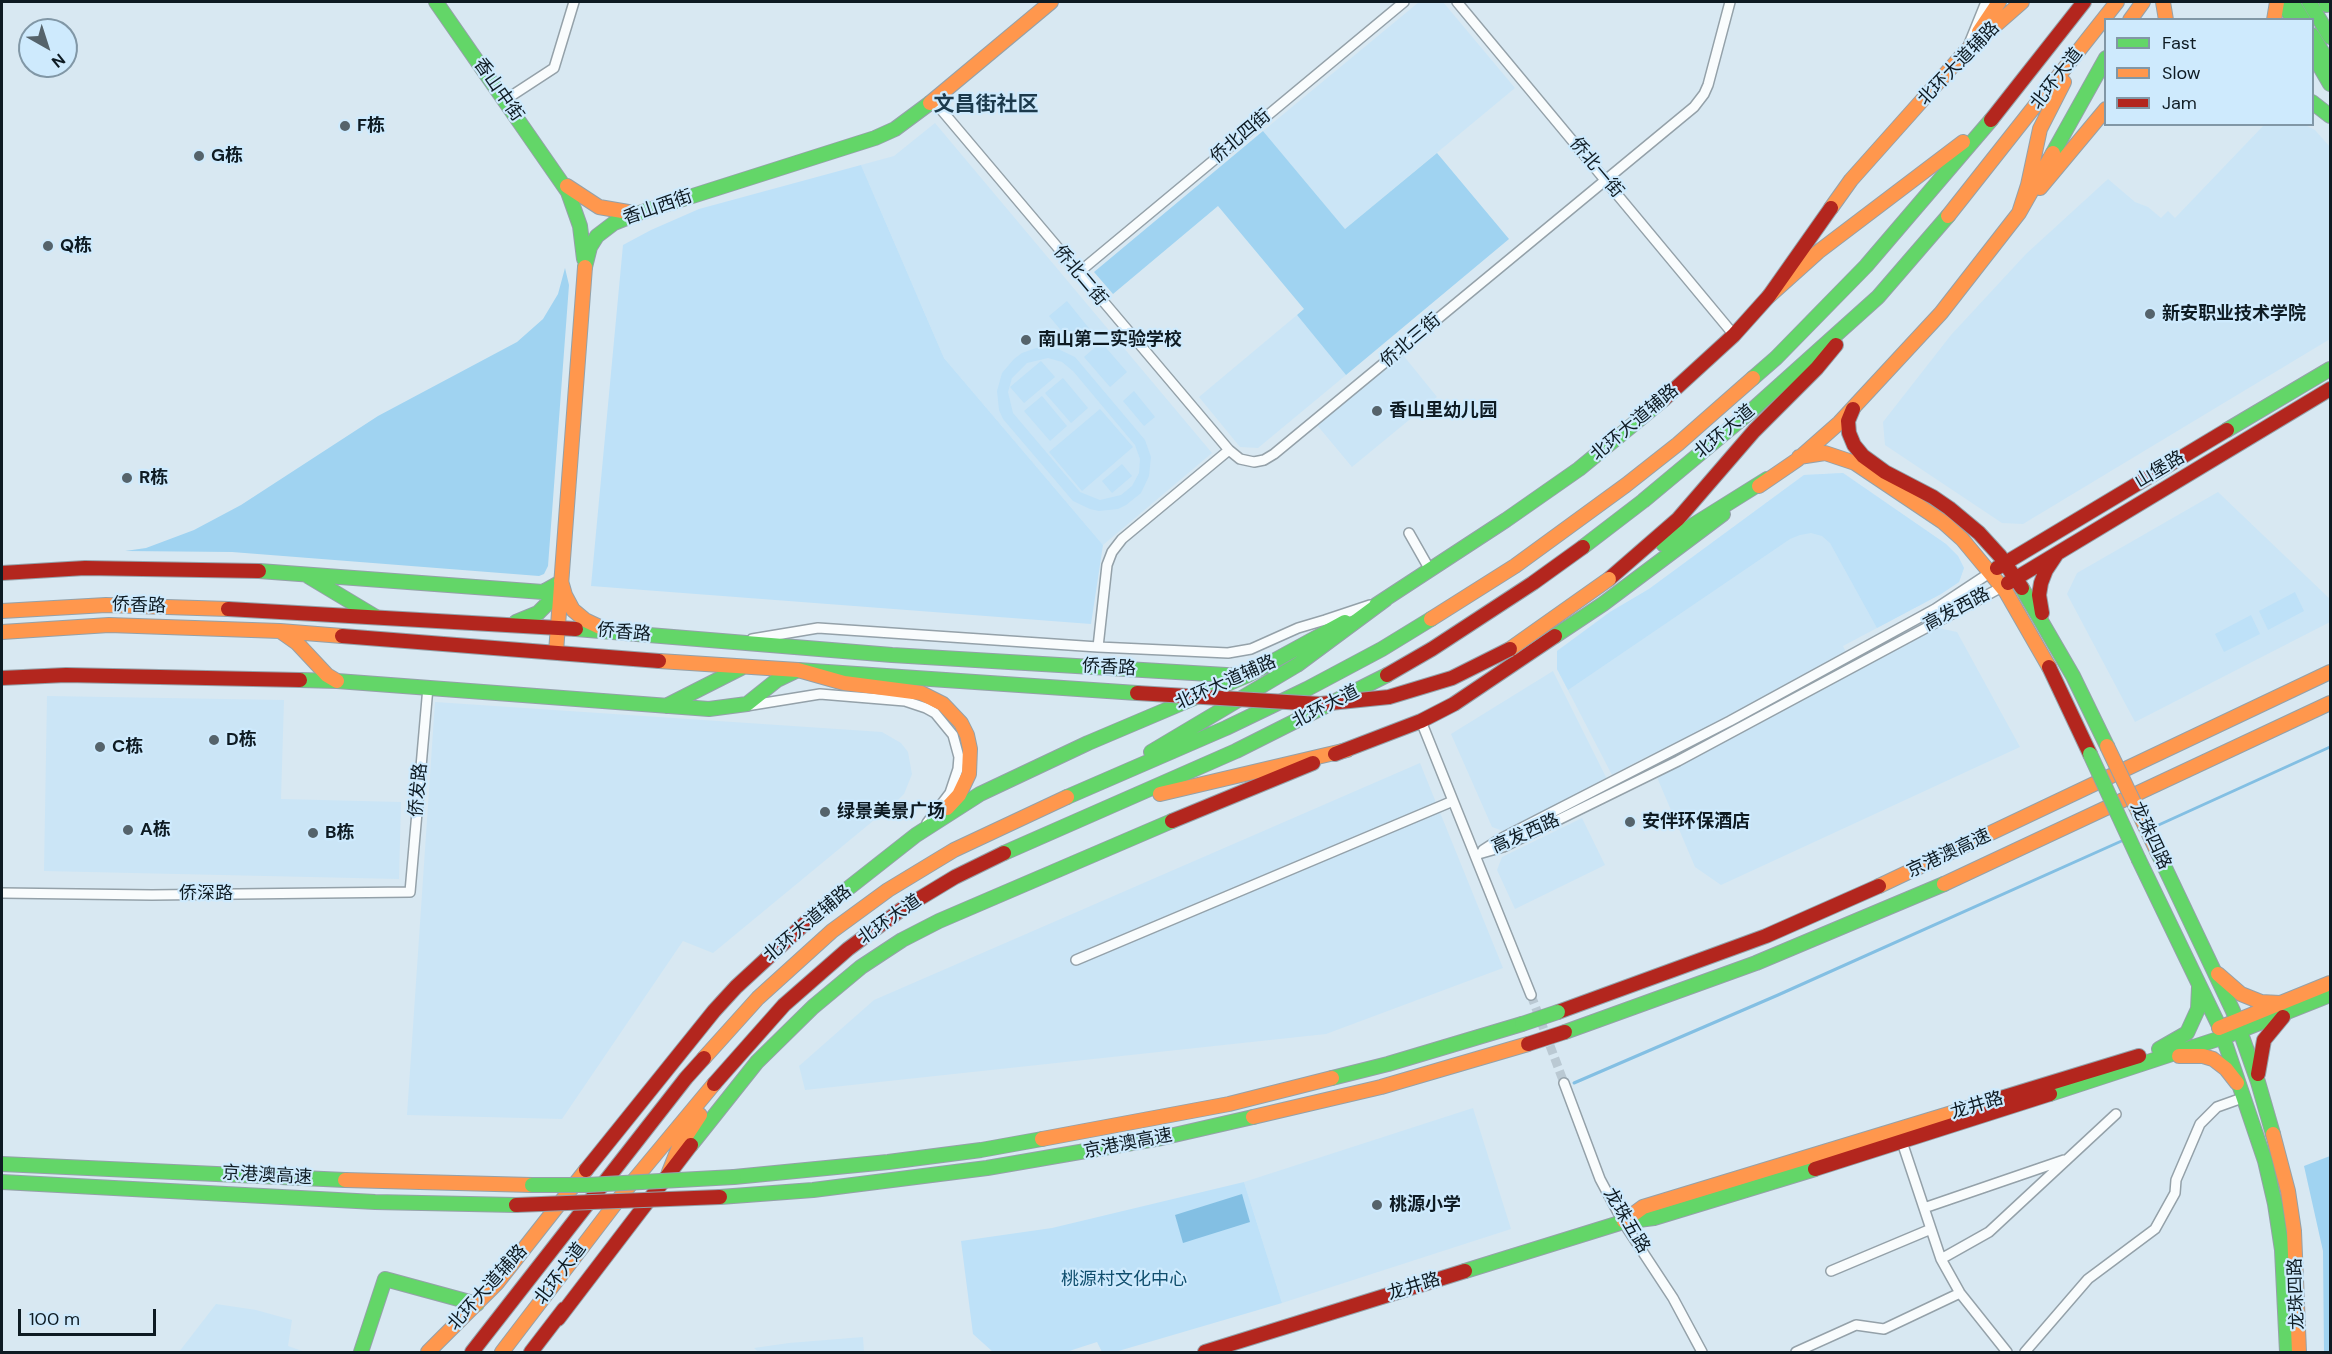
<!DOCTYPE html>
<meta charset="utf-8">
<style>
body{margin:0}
#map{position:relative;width:2332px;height:1354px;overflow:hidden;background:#d8e8f2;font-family:"DM Sans",sans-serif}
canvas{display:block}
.frame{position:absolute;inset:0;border:3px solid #0e1b23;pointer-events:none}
.legend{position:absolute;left:2104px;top:18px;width:210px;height:108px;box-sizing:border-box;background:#ceeafd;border:2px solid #8197a6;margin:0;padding:8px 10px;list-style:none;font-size:18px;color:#0e1b23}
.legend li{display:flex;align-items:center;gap:12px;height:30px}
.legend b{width:30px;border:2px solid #8197a6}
.north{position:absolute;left:18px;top:18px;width:60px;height:60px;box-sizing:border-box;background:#ceeafd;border:2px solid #8197a6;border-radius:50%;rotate:141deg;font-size:16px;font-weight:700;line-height:24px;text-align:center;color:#0e1b23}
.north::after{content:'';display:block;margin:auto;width:21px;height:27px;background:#55636b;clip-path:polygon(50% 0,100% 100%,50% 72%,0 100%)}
.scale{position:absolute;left:18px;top:1309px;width:138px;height:27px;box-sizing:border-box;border:3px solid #0e1b23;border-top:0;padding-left:8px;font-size:18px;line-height:21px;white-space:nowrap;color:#0e1b23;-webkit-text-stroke:4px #ceeafd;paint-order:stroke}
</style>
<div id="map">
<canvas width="2332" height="1354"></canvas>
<div class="frame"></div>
<ul class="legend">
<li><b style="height:8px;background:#63d668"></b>Fast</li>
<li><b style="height:8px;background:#ff974d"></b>Slow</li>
<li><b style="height:8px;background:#b3261e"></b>Jam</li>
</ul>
<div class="north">N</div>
<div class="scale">100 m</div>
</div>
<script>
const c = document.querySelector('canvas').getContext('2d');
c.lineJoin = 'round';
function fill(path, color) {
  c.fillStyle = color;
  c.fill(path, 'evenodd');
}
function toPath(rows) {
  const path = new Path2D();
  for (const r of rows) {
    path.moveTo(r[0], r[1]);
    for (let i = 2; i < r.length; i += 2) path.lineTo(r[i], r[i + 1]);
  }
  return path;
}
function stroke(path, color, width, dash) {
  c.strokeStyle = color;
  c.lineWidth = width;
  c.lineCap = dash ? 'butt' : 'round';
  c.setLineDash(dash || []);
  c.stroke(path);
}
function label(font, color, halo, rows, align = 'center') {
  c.font = font + ' "DM Sans","Noto Sans SC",sans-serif';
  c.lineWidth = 4.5;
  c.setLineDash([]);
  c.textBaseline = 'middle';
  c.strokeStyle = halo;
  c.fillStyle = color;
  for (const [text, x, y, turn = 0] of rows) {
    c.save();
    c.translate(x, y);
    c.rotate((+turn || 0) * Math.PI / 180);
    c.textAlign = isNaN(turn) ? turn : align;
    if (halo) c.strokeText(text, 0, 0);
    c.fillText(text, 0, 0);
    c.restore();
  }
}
fill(toPath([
 [1419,2,1443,2,1515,88,1345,229,1263,131],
 [935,123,1212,453,1103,545,944,358,861,165,894,156],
 [2264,125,2305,125,2315,130,2330,147,2330,339,2023,524,2002,523,1885,445,1883,422,1951,335,2026,254,2108,179,2135,202,2148,207,2161,218,2168,211,2175,218],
 [1297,315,1346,375,1258,448,1240,447,1199,397],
 [1403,355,1437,397,1352,467,1317,425],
 [1843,473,1946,544,1958,556,1964,568,1959,582,1941,594,1843,646,1854,668,1934,627,1957,632,2020,747,1721,885,1695,867,1648,756,1612,775,1557,669,1557,651,1610,612,1649,589,1804,475],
 [2218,492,2330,599,2330,622,2135,722,2067,594,2077,573],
 [1553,671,1607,779,1503,831,1492,827,1451,734],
 [47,696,284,700,281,799,401,802,399,879,44,871],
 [435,702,882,732,901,743,908,752,912,774,904,794,896,802,713,953,683,941,562,1119,407,1115],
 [1420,763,1503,968,1326,1034,805,1090,799,1066,874,1000],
 [1582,818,1605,865,1515,909,1497,870,1502,857],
 [1473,1108,1511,1229,1282,1303,1244,1182],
 [216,1304,256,1310,292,1320,288,1346,305,1352,179,1352],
 [863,1337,864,1352,758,1352,754,1348,789,1343]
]), '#cbe5f6');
fill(toPath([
 [861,165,944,358,1103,545,1091,624,591,586,623,245,651,230,699,209],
 [1067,301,1092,332,1075,347,1049,316],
 [1101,342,1127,372,1110,387,1084,357],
 [1039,347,1058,349,1075,357,1145,440,1151,457,1149,476,1141,493,1126,505,1118,509,1099,511,1090,509,1073,501,1003,419,999,410,997,391,1002,373,1014,359,1022,353],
 [1048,358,1062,362,1073,371,1135,445,1140,459,1139,473,1132,486,1121,495,1100,500,1080,492,1013,413,1008,392,1012,378,1027,363],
 [1041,361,1055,377,1024,403,1010,387],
 [1063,378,1088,408,1071,423,1045,393],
 [1134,391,1155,417,1144,426,1123,401],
 [1042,396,1067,426,1050,441,1024,411],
 [1100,409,1133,447,1082,491,1049,452],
 [1122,464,1132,476,1112,493,1102,481],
 [1843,473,1946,544,1958,556,1964,568,1959,582,1941,594,1877,628,1830,543,1822,536,1811,533,1800,535,1790,539,1568,690,1557,669,1557,651,1610,612,1649,589,1804,475],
 [2295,592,2304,611,2268,630,2259,611],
 [2251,615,2260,634,2224,652,2215,634],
 [1244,1182,1282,1303,1115,1352,1102,1352,1097,1342,1066,1352,993,1352,973,1334,961,1241,1052,1228]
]), '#bee1f8');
fill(toPath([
 [1263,131,1345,229,1437,153,1509,239,1346,375,1297,315,1304,309,1218,206,1113,294,1094,272],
 [565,268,569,285,548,566,544,574,539,576,232,552,125,551,146,548,194,530,241,505,378,416,517,342,543,319,558,294],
 [2330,1156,2330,1352,2324,1352,2323,1251,2304,1166]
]), '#a0d3f1');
fill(toPath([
 [1242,1194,1250,1222,1183,1243,1175,1215]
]), '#83bfe3');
stroke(toPath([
 [2152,828,2330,747],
 [1574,1083,1778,995,2126,839]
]), '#83bfe3', 3);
stroke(toPath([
 [1531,995,1564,1083]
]), '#bac9d3', 9, [9, 4.5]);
const street = toPath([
 [1457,2,1734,335],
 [1967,49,1986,2],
 [505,100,554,68,574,2],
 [933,100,1229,450,1240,459,1254,462,1264,460,1274,454,1694,107,1704,94,1708,85,1730,2],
 [1078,273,1404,2],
 [1409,533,1430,570],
 [752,639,818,628,1098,647,1228,653,1251,649,1298,628,1325,620,1370,605],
 [1098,647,1107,565,1112,552,1122,539,1229,450],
 [746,706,820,694,905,701,926,708,935,713,953,735,959,757,958,769,950,793,927,823],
 [1421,721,1531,995],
 [1483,850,1500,839,1730,721,1935,609,1991,572],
 [1475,855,1503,847,1678,761,2002,587],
 [2,893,152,895,410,892,428,687],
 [1076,960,1453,801],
 [1564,1083,1600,1179,1623,1222,1673,1298,1702,1352],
 [1902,1142,1941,1259,1960,1293,2007,1352],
 [1924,1208,2064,1160],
 [1941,1259,1989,1232,2116,1114],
 [1831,1271,1931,1229],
 [1796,1352,1856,1325,1884,1329,1960,1293],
 [2025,1352,2088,1279,2155,1229,2175,1193,2176,1180,2200,1124,2217,1107,2245,1097]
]);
const fast = toPath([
 [436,2,568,192,580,226,584,259],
 [2283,2,2293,20],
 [2292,2,2303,20],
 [2309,2,2330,37],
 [2326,2,2327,5],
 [2312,35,2330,65],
 [2312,53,2330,84],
 [2312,102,2330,116],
 [2053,153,2106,58],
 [585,267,590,247,597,236,614,223,639,213,875,138,895,129,930,103],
 [1753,378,1776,358,1866,266,1991,120],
 [2227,430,2330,369],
 [1663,544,1767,479],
 [1583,547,1643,501,1751,411,1878,297,1948,216],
 [259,571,543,592,559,583],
 [306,575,376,617],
 [2022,588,2073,676,2107,746],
 [1376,605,1506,520,1579,469,1664,399],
 [516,622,538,613,547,604,561,581],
 [576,629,892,655,1243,676],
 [1555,636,1603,604,1723,514],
 [798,670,1137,693],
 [300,680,337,681,709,709,747,704,777,680,798,670],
 [666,706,741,668],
 [1151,752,1297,665,1386,599],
 [1067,797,1226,728,1307,689,1382,649,1431,619],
 [2157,851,2233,1011,2258,1082,2273,1134],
 [1004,853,1236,751,1387,675],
 [2139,860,2220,1028,2265,1161,2275,1204,2282,1250,2287,1352],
 [813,916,916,835,980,794,1088,743,1246,676,1345,622],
 [1565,1032,1756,963,1944,884],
 [2159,1049,2187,1033,2198,1009,2199,987],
 [1332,1078,1388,1064,1522,1024],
 [2050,1094,2224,1037,2330,995],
 [691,1145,757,1062,813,1007,861,967,902,940,939,921,1172,821],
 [2,1164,345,1180],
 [734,1177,888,1162,981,1150,1042,1139],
 [2,1182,375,1202,516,1205],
 [720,1197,813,1190,987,1168,1161,1138,1253,1117],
 [1465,1271,1623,1222,1654,1218,1815,1169],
 [361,1352,385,1279,477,1304]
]);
const slow = toPath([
 [2163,2,2166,20],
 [2130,20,2143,2],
 [2274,20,2277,2],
 [1979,32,1999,2],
 [930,103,1051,2],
 [567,186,599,207,634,213],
 [2040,188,2106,109],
 [1831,208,1851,180,1966,51,2022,2],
 [2019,213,2028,185,2040,129,2064,82],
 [1948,216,2117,2],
 [1769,296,1818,252,1963,142],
 [1799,457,1825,453,1855,463,1943,522,1962,539,2006,592,2049,667],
 [1759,486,1797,460,1839,423,1941,313,2019,213,2053,153],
 [561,581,565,595,573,610,585,620,602,628],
 [2,611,106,605,228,609],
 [1431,619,1515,566,1626,485,1678,444,1753,378],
 [280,631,297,643,327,675,337,681],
 [2,632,109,625,280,631,342,636],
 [556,652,585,267],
 [659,661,798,670,844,683,921,693,943,704,961,723,967,735,970,749,969,774,959,795,947,808],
 [1160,794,1347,750],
 [1944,884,2330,703],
 [1879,886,2330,672],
 [2218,974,2241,994,2261,1002,2280,1003],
 [2219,1028,2330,983],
 [2179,1056,2203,1056,2213,1059,2226,1069,2237,1083],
 [704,1058,758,998,832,931,888,890,954,850,1067,797],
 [1253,1117,1381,1087,1528,1044],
 [2273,1134,2288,1191,2294,1231,2299,1352],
 [1042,1139,1229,1104,1332,1078],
 [669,1172,679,1147,700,1115],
 [345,1180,532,1185],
 [1624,1221,1643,1207,1998,1099],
 [428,1352,497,1283,586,1170],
 [502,1352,625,1191,714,1084]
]);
const jam = toPath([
 [1991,120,2084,2],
 [1664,399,1734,335,1769,296,1831,208],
 [1853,409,1848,421,1849,433,1854,445,1863,456,1885,472,1933,497,1949,508,1979,533,2000,556,2022,588],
 [1997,568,2227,430],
 [2,573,85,568,259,571],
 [1609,579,1678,519,1754,431,1817,368,1836,345],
 [2008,583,2330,389],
 [228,609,576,629],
 [2042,613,2039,595,2041,583,2046,570,2056,555],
 [342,636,659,661],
 [2049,667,2090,754],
 [1387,675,1432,649,1533,583,1583,547],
 [2,678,66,675,300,680],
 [1335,754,1421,721,1454,704,1555,636],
 [1172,821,1313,763],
 [1558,1012,1766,936,1879,886],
 [2258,1074,2264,1040,2283,1017],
 [714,1084,784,1005,848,949,902,909,955,877,1004,853],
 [1998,1099,2139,1056],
 [1815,1169,2050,1094],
 [586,1170,714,1011,736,987,813,916],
 [558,1319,691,1145],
 [472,1352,686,1078,704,1058],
 [531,1352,564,1309],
 [1205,1352,1465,1271]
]);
stroke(street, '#94a1a9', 12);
stroke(fast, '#94a1a9', 16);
stroke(slow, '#94a1a9', 16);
stroke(jam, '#94a1a9', 16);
stroke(street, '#f9fcfd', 9);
stroke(fast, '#63d668', 14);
stroke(slow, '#ff974d', 14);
stroke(jam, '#b3261e', 14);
const fastBridge = toPath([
 [2090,754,2139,860],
 [1522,1024,1558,1012],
 [532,1185,587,1185,734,1177]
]);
const slowBridge = toPath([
 [1510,649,1609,579],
 [2107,746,2157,851]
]);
const jamBridge = toPath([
 [1137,693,1320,704,1389,697,1452,678,1510,649],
 [1528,1044,1565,1032],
 [516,1205,720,1197]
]);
stroke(fastBridge, '#94a1a9', 16, []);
stroke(slowBridge, '#94a1a9', 16, []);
stroke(jamBridge, '#94a1a9', 16, []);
stroke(fastBridge, '#63d668', 14);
stroke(slowBridge, '#ff974d', 14);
stroke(jamBridge, '#b3261e', 14);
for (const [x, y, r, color] of [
 [345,126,6,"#55636b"],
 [199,156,6,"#55636b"],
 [48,246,6,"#55636b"],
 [2150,314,6,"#55636b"],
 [1026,340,6,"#55636b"],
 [1377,411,6,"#55636b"],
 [127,478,6,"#55636b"],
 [214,740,6,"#55636b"],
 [100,747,6,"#55636b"],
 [825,812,6,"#55636b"],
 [1630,822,6,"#55636b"],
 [128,830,6,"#55636b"],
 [313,833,6,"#55636b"],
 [1377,1205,6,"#55636b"]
]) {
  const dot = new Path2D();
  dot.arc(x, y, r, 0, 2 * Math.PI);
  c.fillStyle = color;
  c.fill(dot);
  stroke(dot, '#ceeafd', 2);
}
label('18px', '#0e1b23', '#ceeafd', [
 ["北环大道辅路",1959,64,-46],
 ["北环大道",2057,79,-52],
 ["香山中街",498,90,55],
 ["侨北四街",1241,137,-40],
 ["侨北一街",1596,168,50],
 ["香山西街",658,208,-19],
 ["侨北二街",1080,276,50],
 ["侨北三街",1411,341,-40],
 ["北环大道辅路",1635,423,-40],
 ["北环大道",1725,432,-40],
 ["山堡路",2160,470,-31],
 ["侨香路",139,606,2],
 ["高发西路",1957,610,-28],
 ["侨香路",624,633,5],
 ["侨香路",1109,668,3],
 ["北环大道辅路",1226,683,-24],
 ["北环大道",1326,707,-27],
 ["侨发路",419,790,-85],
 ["高发西路",1526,834,-24],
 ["龙珠四路",2150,836,65],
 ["京港澳高速",1949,854,-25],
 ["侨深路",206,894],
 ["北环大道",890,920,-35],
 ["北环大道辅路",808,924,-40],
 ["龙井路",1977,1106,-17],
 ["京港澳高速",1128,1144,-11],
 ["京港澳高速",267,1176,3],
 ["龙珠五路",1626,1221,59],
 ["北环大道",561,1274,-53],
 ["龙井路",1414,1287,-17],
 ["北环大道辅路",488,1288,-48],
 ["龙珠四路",2297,1294,-92]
]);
label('bold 18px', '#0e1b23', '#ceeafd', [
 ["F栋",357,126],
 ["G栋",211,156],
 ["Q栋",60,246],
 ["新安职业技术学院",2162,314],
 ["南山第二实验学校",1038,340],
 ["香山里幼儿园",1389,411],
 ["R栋",139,478],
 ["D栋",226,740],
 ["C栋",112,747],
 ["绿景美景广场",837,812],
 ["安伴环保酒店",1642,822],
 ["A栋",140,830],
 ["B栋",325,833],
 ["桃源小学",1389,1205]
], 'left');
label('18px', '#0f4e6e', '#ceeafd', [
 ["桃源村文化中心",1124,1280]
]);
label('bold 21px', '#1c3a4c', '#ceeafd', [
 ["文昌街社区",986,105]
]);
</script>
